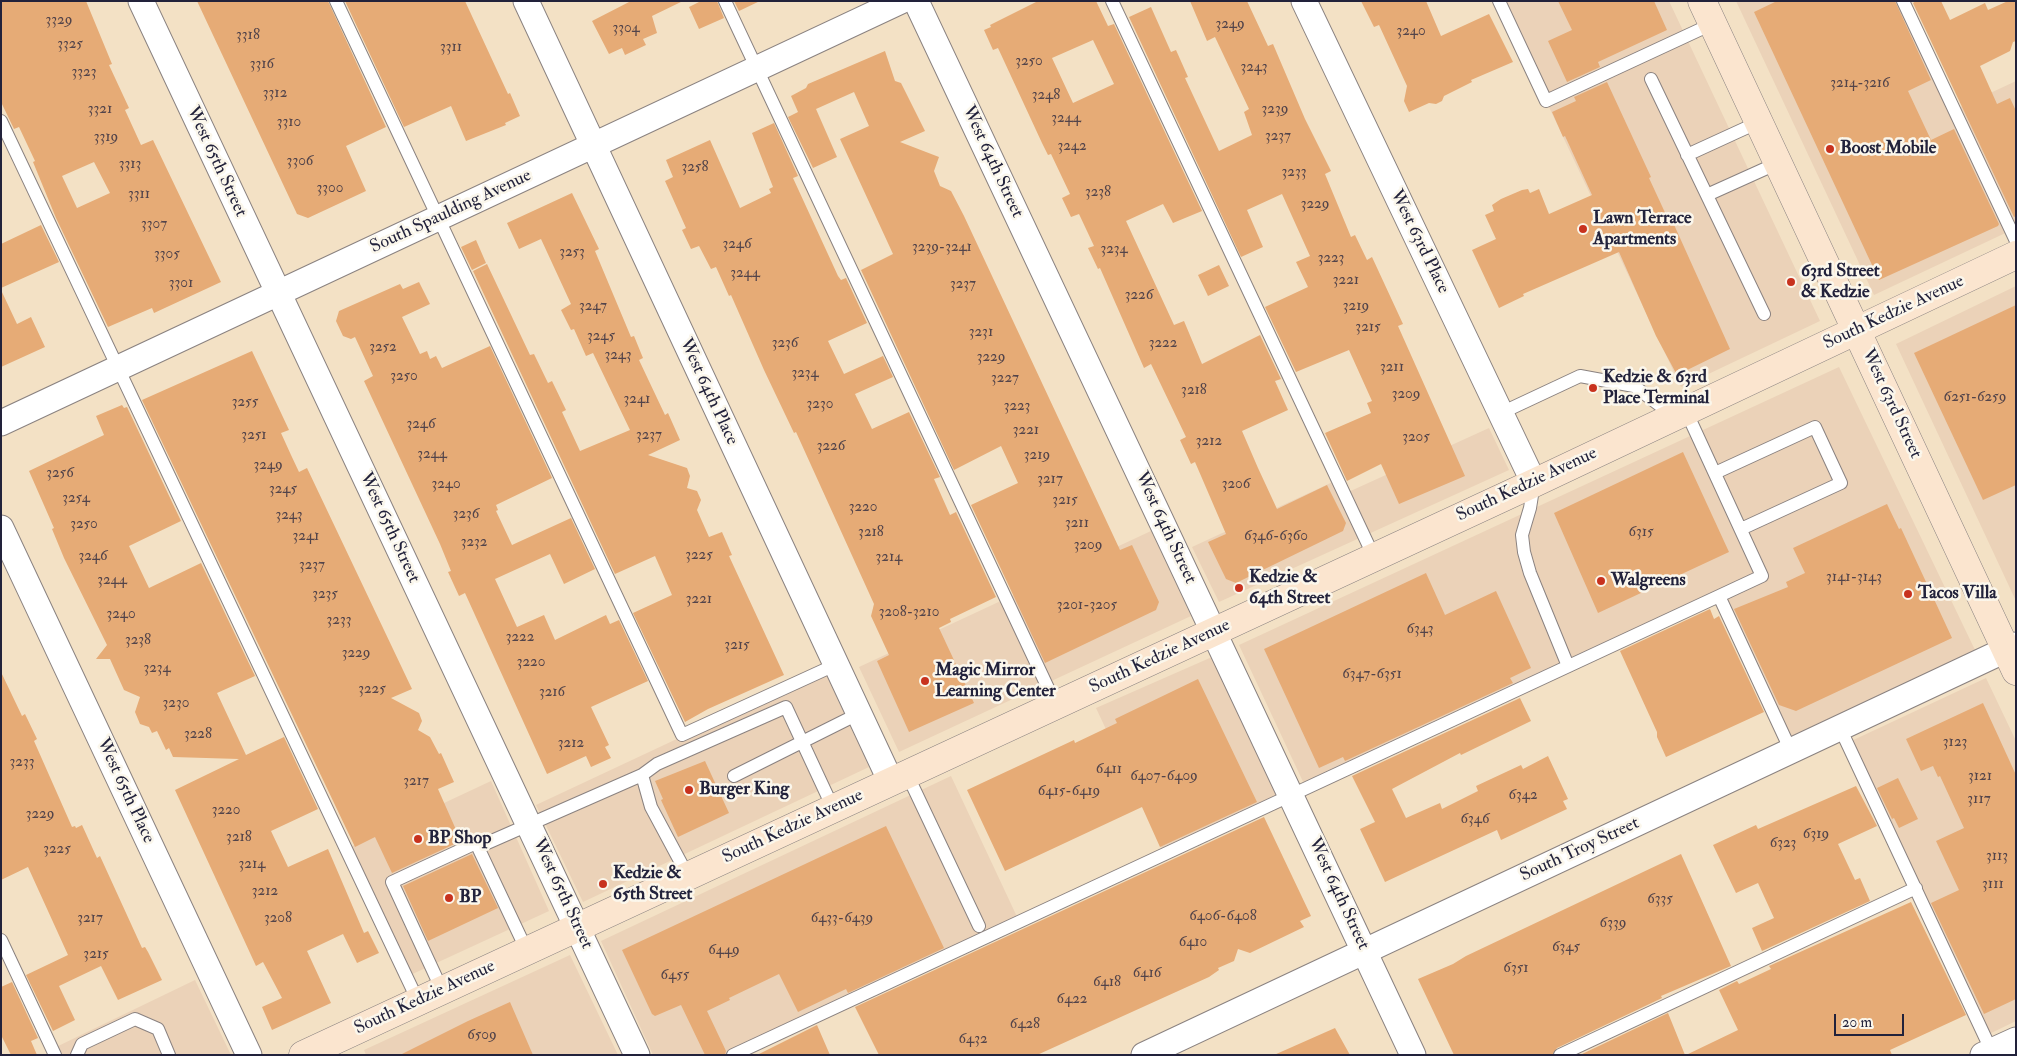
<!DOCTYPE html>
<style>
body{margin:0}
#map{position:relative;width:2017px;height:1056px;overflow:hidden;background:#f3e1c5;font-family:"IM FELL Double Pica",serif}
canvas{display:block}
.frame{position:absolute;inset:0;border:2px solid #22223b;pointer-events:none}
.scale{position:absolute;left:1834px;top:1014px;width:70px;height:22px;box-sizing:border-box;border:2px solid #22223b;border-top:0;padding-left:6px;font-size:15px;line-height:18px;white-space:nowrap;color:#22223b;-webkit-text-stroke:4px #fbf7ec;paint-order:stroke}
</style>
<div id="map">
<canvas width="2017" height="1056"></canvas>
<div class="frame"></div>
<div class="scale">20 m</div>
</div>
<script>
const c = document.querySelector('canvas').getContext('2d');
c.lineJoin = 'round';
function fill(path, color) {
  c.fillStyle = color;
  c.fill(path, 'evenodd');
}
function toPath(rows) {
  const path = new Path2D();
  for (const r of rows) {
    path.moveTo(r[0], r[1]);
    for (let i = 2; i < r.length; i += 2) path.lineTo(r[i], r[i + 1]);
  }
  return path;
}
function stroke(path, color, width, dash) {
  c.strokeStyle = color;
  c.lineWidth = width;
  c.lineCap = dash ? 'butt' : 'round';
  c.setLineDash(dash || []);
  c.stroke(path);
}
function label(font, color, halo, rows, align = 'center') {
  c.font = font + ' "IM FELL Double Pica",serif';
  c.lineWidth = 5;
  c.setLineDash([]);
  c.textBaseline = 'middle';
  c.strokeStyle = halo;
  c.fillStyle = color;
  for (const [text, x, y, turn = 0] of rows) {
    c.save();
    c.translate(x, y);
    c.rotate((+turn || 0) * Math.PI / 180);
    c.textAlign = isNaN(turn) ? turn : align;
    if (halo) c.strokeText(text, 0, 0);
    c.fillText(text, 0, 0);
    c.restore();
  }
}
fill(toPath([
 [1499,1,1669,1,1820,321,1681,387],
 [1736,1,1903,1,1954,110,2016,81,2016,228,1874,295],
 [2016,286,2016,601,1896,344],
 [1839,367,1975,650,1786,740,1719,596,1306,788,1239,645],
 [1489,428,1509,470,1219,602,1192,547,1337,480,1344,494],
 [1151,531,1191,616,899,752,859,667],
 [1212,657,1280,801,1165,855,1096,708],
 [824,670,869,767,583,902,536,805],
 [1986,678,2016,741,2016,1021,1985,1036,1847,743],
 [951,776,1019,921,733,1055,653,1055,601,941],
 [491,781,549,911,406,977,346,849],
 [570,955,618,1055,366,1055,364,1050],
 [195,980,231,1055,55,1055,52,1049]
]), '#ebd2b8');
fill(toPath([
 [1,1,86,1,112,64,109,65,129,108,125,110,141,145,153,140,221,282,154,313,152,308,108,327,56,218,33,162,35,161,19,127,14,129,1,102],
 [94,162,110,193,77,208,62,176],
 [197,1,328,1,386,127,346,146,366,191,308,218,297,214],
 [345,1,465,1,508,94,510,93,520,116,505,123,506,125,466,141,451,106,404,127],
 [631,1,683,1,652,16,657,33,643,39,646,45,625,55,622,48,609,54,592,21],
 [701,1,717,1,724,18,699,29,689,7],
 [734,1,760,1,739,11],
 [1038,1,1096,1,1108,26,1114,24,1202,211,1173,223,1163,204,1126,221,1174,325,1184,321,1202,364,1260,335,1281,379,1275,381,1288,410,1242,431,1258,468,1277,509,1327,485,1346,523,1343,531,1236,583,1226,579,1208,542,1226,534,1195,462,1191,464,1180,440,1186,437,1151,364,1144,368,1100,268,1098,269,1088,248,1094,246,1079,214,1071,217,1062,198,1070,194,1051,154,1048,155,1042,143,998,48,993,50,984,30,991,27,990,25],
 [1093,40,1114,84,1073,103,1052,58],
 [1190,1,1247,1,1268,46,1273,44,1305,119,1331,171,1325,174,1351,237,1355,235,1367,260,1372,257,1403,324,1398,326,1465,476,1399,504,1381,464,1347,481,1325,433,1371,413,1367,403,1372,401,1349,350,1296,372,1265,307,1308,287,1296,262,1310,256,1282,194,1247,210,1263,247,1241,257,1129,17,1151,7,1171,52,1176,50,1188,77,1185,78,1219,151,1252,135,1244,112,1249,109,1215,37,1207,41],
 [1361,1,1426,1,1441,36,1489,14,1513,62,1471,80,1472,82,1444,96,1442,101,1436,104,1429,103,1409,112,1404,101,1407,86,1379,25,1374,27],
 [1558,1,1654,1,1667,30,1598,62,1600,67,1567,82,1548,41,1572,30],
 [1777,1,1895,1,1931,80,1908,91,1931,140,1954,129,1999,224,1998,226,1879,280,1754,12],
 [1916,1,1941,1,1950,20,1985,3,1988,10,2008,1,2016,1,2016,41,2013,42,2010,51,1980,66,1997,104,2010,98,2016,111,2016,216,2014,217,1913,3],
 [885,51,895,81,901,83,925,131,900,142,939,157,934,171,940,186,951,191,964,216,1120,550,1132,545,1159,602,1156,610,1045,663,971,505,1018,483,1001,446,954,470,861,270,893,254,840,139,869,126,854,92,816,109,837,157,813,168,788,117,798,112,791,96,806,88,808,84],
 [1607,82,1651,177,1649,178,1668,219,1671,218,1730,349,1677,375,1656,336,1619,252,1523,294,1524,296,1499,308,1472,250,1496,239,1485,215,1494,211,1492,205,1501,199,1522,190,1528,189,1530,193,1539,189,1549,214,1592,195,1565,136,1563,137,1552,112,1576,101,1574,97],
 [774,123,798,176,793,178,838,276,841,280,846,278,867,323,828,341,844,374,883,356,893,377,855,394,872,429,909,412,940,477,934,479,950,515,956,512,996,597,950,619,951,622,939,628,974,703,909,732,877,661,889,655,871,616,874,604,796,432,794,433,764,370,731,295,729,296,716,267,711,269,699,246,691,249,682,230,686,228,665,181,673,177,666,160,710,140,740,208,771,193,769,189,773,187,752,133],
 [572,193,599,249,595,251,631,337,634,336,643,358,639,360,665,415,668,413,680,440,648,455,687,468,690,476,687,488,697,491,701,500,697,510,709,537,722,532,732,555,729,556,784,675,708,709,685,722,633,613,672,595,655,556,615,574,473,271,487,264,530,355,534,354,548,383,552,381,566,410,562,412,580,451,630,430,593,353,586,356,574,329,571,330,561,310,571,304,541,239,519,249,507,223],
 [41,225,59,262,1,288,1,244],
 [476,240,486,263,472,270,461,247],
 [1219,265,1229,286,1208,296,1198,275],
 [419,282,430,304,402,317,420,354,427,351,430,359,436,356,442,368,490,346,552,478,496,505,498,510,496,511,512,545,571,518,595,569,564,584,550,554,495,579,517,627,544,615,555,640,606,615,610,624,619,620,648,681,591,707,609,745,605,747,611,758,591,767,586,756,547,774,465,593,459,596,448,572,451,571,440,544,364,381,373,376,355,337,351,339,343,336,336,321,339,311,400,284,403,289],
 [1,290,17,324,31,317,45,347,1,367],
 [2016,305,2016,485,1983,500,1914,353],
 [252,351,289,430,281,433,291,455,299,472,307,468,412,689,391,698,419,713,422,721,418,730,430,737,439,754,441,753,454,782,438,789,461,841,392,873,375,837,355,847,142,400],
 [122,405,124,408,127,407,181,521,129,546,149,588,201,563,255,676,217,693,246,755,284,737,318,809,271,831,288,867,328,849,364,933,368,931,379,953,357,963,343,934,307,951,331,1003,272,1030,262,1007,282,998,263,962,256,966,175,790,239,759,173,757,169,748,166,750,157,731,152,733,149,727,140,724,135,712,140,697,124,690,110,659,96,659,107,645,64,558,52,529,54,528,29,471,104,435,96,416],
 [1683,452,1729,552,1598,613,1554,513],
 [1887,504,1899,529,1901,528,1952,638,1796,711,1779,705,1734,609,1788,587,1786,582,1805,573,1793,548],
 [1426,573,1445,615,1496,591,1531,668,1510,678,1513,683,1345,761,1343,757,1319,768,1264,649],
 [1710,609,1714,619,1719,616,1764,712,1666,757,1657,737,1657,732,1620,651],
 [1,672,22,716,25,714,37,739,34,741,72,827,75,826,76,828,82,825,97,858,100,856,142,948,145,947,148,952,162,980,118,1000,101,966,59,986,75,1020,53,1031,26,975,68,955,28,867,1,880],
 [1198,679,1257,802,1160,847,1142,807,1005,871,967,790,1074,740,1075,743,1117,723,1115,719],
 [1520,698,1531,721,1461,755,1460,753,1392,789,1406,818,1440,803,1442,809,1478,791,1476,786,1521,765,1523,769,1548,756,1568,799,1563,801,1567,809,1501,840,1497,830,1385,882,1360,829,1375,822,1352,776],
 [1983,703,2016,775,2016,999,1984,1014,1931,903,1959,890,1936,841,1964,828,1940,776,1938,777,1933,766,1921,771,1906,739],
 [705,761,729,813,678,837,661,800,663,799,655,781],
 [1898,778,1918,819,1899,828,1894,818,1892,819,1877,788],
 [1856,786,1877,826,1838,844,1855,880,1860,878,1870,901,1762,951,1752,928,1774,918,1758,883,1736,893,1713,845,1756,825,1758,829],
 [1264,817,1311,916,1300,921,1304,927,1250,953,1238,949,1234,961,1218,968,1219,970,1209,977,1037,1055,879,1055,855,1007],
 [886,826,944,948,848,993,846,989,798,1012,779,974,729,998,730,1000,707,1011,726,1051,725,1055,705,1055,681,1005,655,1016,652,1014,622,950],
 [472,854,498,908,428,941,403,886],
 [1681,854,1731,966,1661,996,1662,998,1557,1048,1552,1055,1454,1055,1418,979,1453,964,1466,956],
 [1911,902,1966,1015,1890,1050,1892,1055,1686,1055,1738,1030,1719,990,1737,981,1739,984,1771,969,1769,966],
 [12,982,38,1038,31,1041,37,1055,11,1055,1,1035,1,987],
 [510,1002,533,1055,400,1055,468,1021],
 [1668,1013,1685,1055,1580,1055],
 [817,1025,830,1055,757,1055],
 [1335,1028,1350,1055,1274,1055]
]), '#e6ab76');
const lane = toPath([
 [336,1,682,735,835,665],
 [725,1,1056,705],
 [1112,1,1374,557],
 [1499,1,1546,101,1712,24],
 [1903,1,2016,241],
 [1651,79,1764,314],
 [1,121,418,1001],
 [1687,155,1759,122],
 [1707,195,1778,163],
 [1501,413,1580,376,1634,386,1674,416],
 [1715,473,1815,427,1841,483,1741,529],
 [1534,483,1530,508,1522,535,1524,552,1530,573,1568,666],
 [1719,596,1791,751],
 [1840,728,1993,1054],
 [907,774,979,926],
 [734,776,858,714],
 [478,847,642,775],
 [688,876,651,807,642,775,657,764,786,707,833,808],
 [1,940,55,1055],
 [442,990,392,882,476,843,527,951],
 [77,1055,82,1044,135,1019,158,1029,169,1055],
 [733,1055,1762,576,1686,411],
 [1560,1055,1916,888]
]);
const street = toPath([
 [141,1,637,1055],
 [526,1,891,782],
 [916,1,1413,1055],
 [1304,1,1534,483],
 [1,423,901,1],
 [1,528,249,1055],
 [1144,1055,2016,645],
 [1983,1055,2016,1040]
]);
const secondary = toPath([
 [1702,1,2016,671],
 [303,1055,1534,483,2016,255]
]);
stroke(lane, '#8a8280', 14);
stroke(street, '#8a8280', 27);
stroke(secondary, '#8a8280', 29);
stroke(lane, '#fff', 12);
stroke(street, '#fff', 25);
stroke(secondary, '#fbe5cf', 28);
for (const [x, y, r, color] of [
 [1830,149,5,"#c8321e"],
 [1583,229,5,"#c8321e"],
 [1791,282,5,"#c8321e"],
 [1593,388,5,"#c8321e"],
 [1601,581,5,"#c8321e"],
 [1239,588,5,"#c8321e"],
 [1908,594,5,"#c8321e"],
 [925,681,5,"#c8321e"],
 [689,790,5,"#c8321e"],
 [418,839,5,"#c8321e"],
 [603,884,5,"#c8321e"],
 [449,898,5,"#c8321e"]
]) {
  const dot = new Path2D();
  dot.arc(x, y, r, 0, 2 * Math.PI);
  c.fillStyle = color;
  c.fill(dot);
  stroke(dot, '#fbf7ec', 2);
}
label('15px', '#53444a', null, [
 ["3329",59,21],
 ["3249",1230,25],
 ["3304",626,29],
 ["3240",1411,32],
 ["3318",248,36],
 ["3325",70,45],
 ["3311",451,48],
 ["3250",1029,62],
 ["3316",262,65],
 ["3243",1254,68],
 ["3323",84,73],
 ["3214-3216",1860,84],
 ["3312",275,94],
 ["3248",1046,96],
 ["3321",100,110],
 ["3239",1275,110],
 ["3244",1066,119],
 ["3310",289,123],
 ["3237",1278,137],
 ["3319",106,138],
 ["3242",1072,147],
 ["3306",300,162],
 ["3313",130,165],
 ["3258",695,168],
 ["3233",1294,173],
 ["3300",330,189],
 ["3238",1098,193],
 ["3311",139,195],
 ["3229",1315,205],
 ["3307",154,225],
 ["3246",737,245],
 ["3239-3241",942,248],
 ["3234",1114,250],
 ["3253",572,253],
 ["3305",167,255],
 ["3223",1331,259],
 ["3244",745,274],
 ["3221",1346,281],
 ["3301",181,284],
 ["3237",963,285],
 ["3226",1139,296],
 ["3247",593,307],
 ["3219",1356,307],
 ["3215",1368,328],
 ["3231",981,333],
 ["3245",601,337],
 ["3236",785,344],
 ["3222",1163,344],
 ["3252",383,348],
 ["3243",618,356],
 ["3229",991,358],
 ["3211",1392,368],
 ["3234",805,374],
 ["3250",404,377],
 ["3227",1005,379],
 ["3218",1194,391],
 ["3209",1406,395],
 ["6251-6259",1975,398],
 ["3241",637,400],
 ["3255",245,403],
 ["3230",820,405],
 ["3223",1017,407],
 ["3246",421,425],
 ["3221",1026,431],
 ["3251",254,436],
 ["3237",649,436],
 ["3205",1416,438],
 ["3212",1209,442],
 ["3226",831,447],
 ["3244",432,455],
 ["3219",1037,456],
 ["3249",268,466],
 ["3256",60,474],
 ["3217",1050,480],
 ["3240",446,485],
 ["3206",1236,485],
 ["3245",283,490],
 ["3254",76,499],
 ["3215",1065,501],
 ["3220",863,508],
 ["3236",466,515],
 ["3243",289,516],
 ["3211",1077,524],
 ["3250",84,525],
 ["3218",871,533],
 ["6315",1641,533],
 ["3241",306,537],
 ["6346-6360",1276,537],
 ["3232",474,543],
 ["3209",1088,546],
 ["3225",699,556],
 ["3246",93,557],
 ["3214",889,558],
 ["3237",312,566],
 ["3141-3143",1854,578],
 ["3244",112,581],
 ["3235",325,595],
 ["3221",699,600],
 ["3201-3205",1087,606],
 ["3208-3210",909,613],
 ["3240",121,615],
 ["3233",339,621],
 ["6343",1420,630],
 ["3222",520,638],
 ["3238",138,641],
 ["3215",737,646],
 ["3229",356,654],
 ["3220",531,663],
 ["3234",157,669],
 ["6347-6351",1372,675],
 ["3225",372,690],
 ["3216",552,693],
 ["3230",176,704],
 ["3228",198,735],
 ["3123",1955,743],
 ["3212",571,744],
 ["3233",22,763],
 ["6411",1109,770],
 ["6407-6409",1164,777],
 ["3121",1980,777],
 ["3217",416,782],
 ["6415-6419",1069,792],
 ["6342",1523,796],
 ["3117",1979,800],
 ["3220",226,811],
 ["3229",40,815],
 ["6346",1475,820],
 ["6319",1816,835],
 ["3218",239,838],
 ["6323",1783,844],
 ["3225",57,850],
 ["3113",1997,857],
 ["3214",252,865],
 ["3111",1993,885],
 ["3212",265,892],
 ["6335",1660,900],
 ["6406-6408",1223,917],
 ["3217",90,919],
 ["3208",278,919],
 ["6433-6439",842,919],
 ["6339",1613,924],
 ["6410",1193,943],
 ["6345",1566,948],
 ["6449",724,951],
 ["3215",96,955],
 ["6351",1516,969],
 ["6416",1147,974],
 ["6455",675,976],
 ["6418",1107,983],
 ["6422",1072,1000],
 ["6428",1025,1025],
 ["6509",482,1036],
 ["6432",973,1040]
]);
label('bold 18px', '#22223b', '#fbf7ec', [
 ["Boost Mobile",1840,149],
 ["Lawn Terrace",1593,219],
 ["Apartments",1593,240],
 ["63rd Street",1801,272],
 ["& Kedzie",1801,293],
 ["Kedzie & 63rd",1603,378],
 ["Place Terminal",1603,399],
 ["Kedzie &",1249,578],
 ["64th Street",1249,599],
 ["Walgreens",1611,581],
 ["Tacos Villa",1918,594],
 ["Magic Mirror",935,671],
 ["Learning Center",935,692],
 ["Burger King",699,790],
 ["BP Shop",428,839],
 ["Kedzie &",613,874],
 ["65th Street",613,895],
 ["BP",459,898]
], 'left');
label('18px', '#22223b', '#fbf7ec', [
 ["West 65th Street",216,162,65],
 ["West 64th Street",992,162,65],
 ["South Spaulding Avenue",451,212,-25],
 ["West 63rd Place",1419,242,64],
 ["South Kedzie Avenue",1894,313,-25],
 ["West 64th Place",708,392,65],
 ["West 63rd Street",1891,404,65],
 ["South Kedzie Avenue",1527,485,-25],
 ["West 65th Street",389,528,65],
 ["West 64th Street",1165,528,65],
 ["South Kedzie Avenue",1160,657,-25],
 ["West 65th Place",125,791,65],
 ["South Kedzie Avenue",793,827,-25],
 ["South Troy Street",1580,850,-25],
 ["West 65th Street",562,894,65],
 ["West 64th Street",1338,894,65],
 ["South Kedzie Avenue",425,998,-25]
]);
</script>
